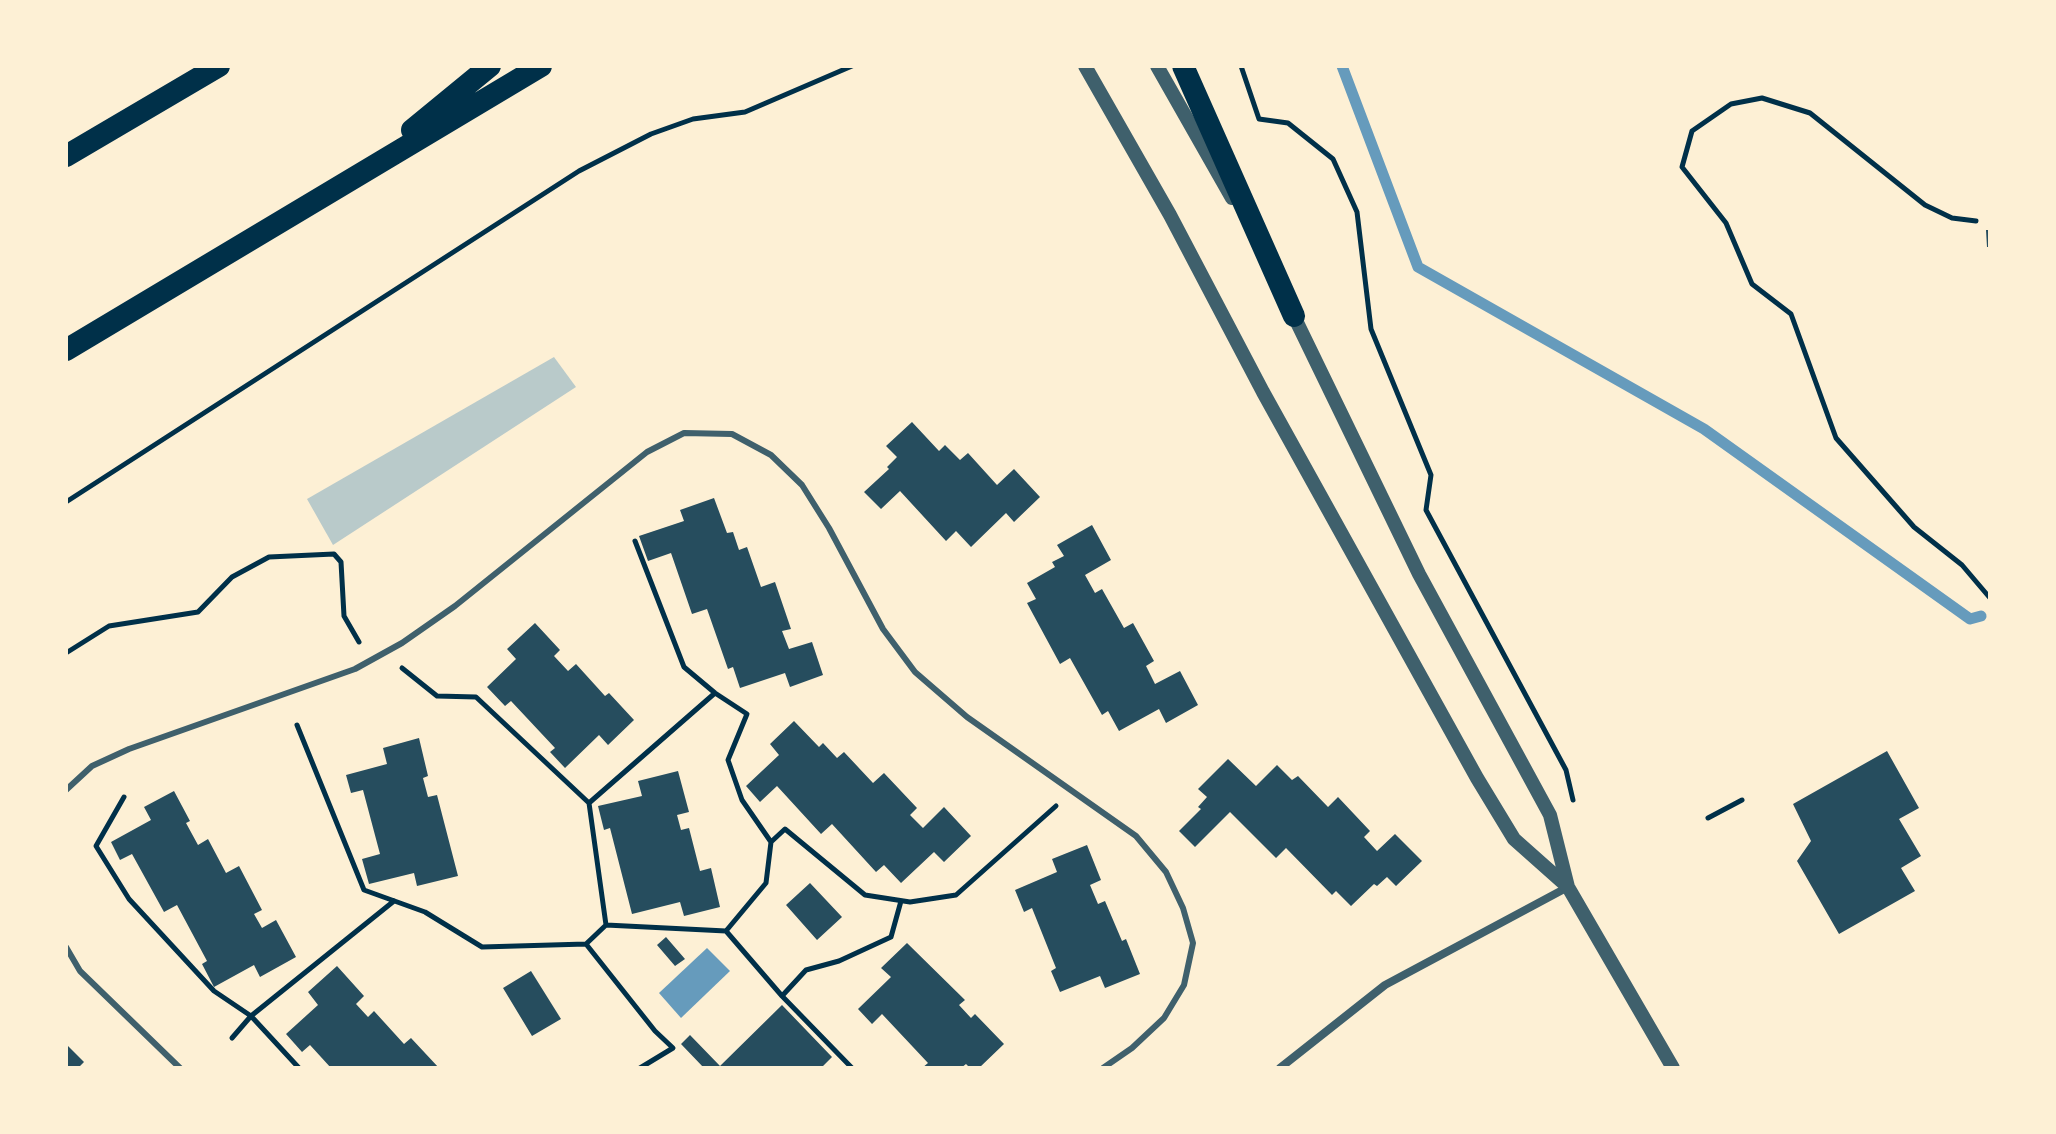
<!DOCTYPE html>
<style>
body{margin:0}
#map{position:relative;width:2056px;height:1134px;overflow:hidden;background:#fdf0d5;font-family:Helvetica,sans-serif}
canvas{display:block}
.frame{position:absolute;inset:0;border:68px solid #fdf0d5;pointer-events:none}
</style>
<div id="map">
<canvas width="2056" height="1134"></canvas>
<div class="frame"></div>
</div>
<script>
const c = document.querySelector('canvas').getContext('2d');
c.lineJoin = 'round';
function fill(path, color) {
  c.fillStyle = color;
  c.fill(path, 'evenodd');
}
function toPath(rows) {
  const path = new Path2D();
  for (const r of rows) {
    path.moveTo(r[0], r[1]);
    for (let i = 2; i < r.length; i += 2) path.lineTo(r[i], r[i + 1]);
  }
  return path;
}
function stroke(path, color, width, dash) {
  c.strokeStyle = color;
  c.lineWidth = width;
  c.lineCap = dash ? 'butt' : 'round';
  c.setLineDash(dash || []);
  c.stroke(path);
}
fill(toPath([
 [554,357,576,387,333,545,307,499]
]), '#b9caca');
fill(toPath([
 [707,948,730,971,681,1018,659,993]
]), '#669bbc');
stroke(toPath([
 [1342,66,1418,267,1704,429,1970,619,1981,616]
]), '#669bbc', 11);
fill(toPath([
 [1986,230,1990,230,1990,247,1987,247],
 [912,422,939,451,945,445,960,460,968,453,997,485,1014,469,1040,497,1014,522,1006,513,971,547,956,531,946,541,900,491,881,509,864,492,889,469,887,467,897,457,886,446],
 [714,498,727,533,733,532,739,550,747,547,761,587,775,582,791,629,782,631,789,649,812,642,823,675,790,687,785,673,740,688,733,667,728,669,707,609,692,614,671,553,648,561,639,536,684,521,680,510],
 [1092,525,1111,560,1085,575,1095,593,1102,589,1124,628,1133,623,1154,661,1146,666,1155,684,1180,671,1198,705,1166,723,1159,709,1119,731,1108,711,1102,715,1070,658,1060,664,1027,603,1036,599,1027,583,1055,567,1052,562,1064,556,1057,545],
 [535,623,560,650,554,656,568,671,576,664,605,696,609,693,634,720,608,745,599,735,565,768,550,752,555,748,511,701,505,706,487,687,516,659,507,649],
 [794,721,819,747,823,743,837,758,844,752,873,783,884,773,917,808,910,815,923,828,944,807,971,836,944,862,934,852,901,883,884,865,876,872,832,824,821,834,777,786,760,802,746,786,779,755,770,744],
 [419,738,428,776,423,778,428,797,437,795,458,876,417,886,414,873,369,884,362,859,380,854,363,790,351,793,346,775,387,764,383,748],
 [1887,751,1919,808,1899,819,1921,856,1901,868,1915,891,1839,934,1797,861,1811,841,1793,804],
 [1228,759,1256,786,1277,765,1292,780,1298,776,1328,807,1338,797,1370,831,1364,837,1377,851,1395,834,1422,861,1396,886,1387,877,1377,886,1374,884,1351,906,1336,891,1332,895,1286,848,1276,858,1230,812,1195,847,1179,831,1201,809,1198,807,1207,797,1198,789],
 [678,771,689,812,677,815,681,830,689,828,700,871,711,868,720,907,684,916,680,902,632,914,610,828,604,830,598,806,642,796,638,781],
 [174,791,190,821,186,823,198,845,208,839,226,873,239,866,262,910,254,914,262,928,276,920,296,957,260,977,254,965,214,987,202,964,207,961,177,905,164,912,132,854,120,860,111,842,151,820,144,807],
 [1087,845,1101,880,1090,885,1098,904,1105,901,1122,941,1126,939,1140,974,1105,988,1100,976,1060,992,1051,971,1056,968,1032,908,1024,912,1015,890,1057,872,1052,859],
 [810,883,842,917,817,940,786,905],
 [666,937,685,959,675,966,657,945],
 [907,943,965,1000,959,1005,971,1018,975,1014,1004,1044,979,1068,970,1068,966,1064,961,1068,922,1068,928,1063,882,1014,872,1024,858,1009,891,977,881,968],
 [337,966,364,996,356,1004,368,1017,374,1011,404,1044,411,1038,439,1068,331,1068,310,1045,302,1052,286,1034,318,1005,308,992],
 [531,971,561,1019,532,1036,503,988],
 [782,1005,832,1057,821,1068,704,1068,681,1044,690,1035,720,1066],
 [66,1044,84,1062,78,1068,66,1068]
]), '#264d5e');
stroke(toPath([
 [1241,66,1259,119,1288,123,1333,159,1357,212,1371,329,1431,475,1426,510,1566,770,1573,800],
 [1976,221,1952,218,1925,205,1810,113,1762,98,1731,104,1692,131,1682,167,1726,223,1752,284,1791,314,1836,438,1914,527,1962,565,1990,598],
 [66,502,579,171,651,134,693,119,745,112,852,66],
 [66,653,109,626,198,612,232,577,269,557,334,554,341,562,344,616,359,642],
 [402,668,437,696,476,697,589,803,606,925],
 [297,725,364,890,425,912,482,947,586,944,606,925,726,931,766,883,771,842,742,800,728,760,747,714,715,693,684,667,635,541],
 [124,797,96,846,129,899,214,991,251,1016,299,1068],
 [589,803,715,693],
 [1708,818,1742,800],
 [771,842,785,829,865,895,910,902,956,895,1056,806],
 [726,931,782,996,806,970,839,961,891,937,901,901],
 [586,944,655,1031,673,1048,640,1068],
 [782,996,852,1068],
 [232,1038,251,1016,394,901]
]), '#003049', 5);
stroke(toPath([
 [66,790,92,766,129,749,355,669,402,643,455,606,647,452,684,433,732,434,771,455,802,485,829,528,883,629,915,672,967,717,1136,836,1166,872,1183,908,1193,943,1184,985,1164,1018,1132,1048,1103,1068],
 [66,947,80,971,180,1068]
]), '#3f606c', 6);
stroke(toPath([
 [1280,1068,1385,985,1568,887]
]), '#3f606c', 8);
stroke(toPath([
 [1085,66,1170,215,1263,392,1477,778,1514,839,1568,887],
 [1157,66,1232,198],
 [1290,308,1419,574,1550,815,1568,887,1673,1068]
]), '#3f606c', 14);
stroke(toPath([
 [1183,66,1294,316],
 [412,130,490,66],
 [66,156,219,66],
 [66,350,541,66]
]), '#003049', 22);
</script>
